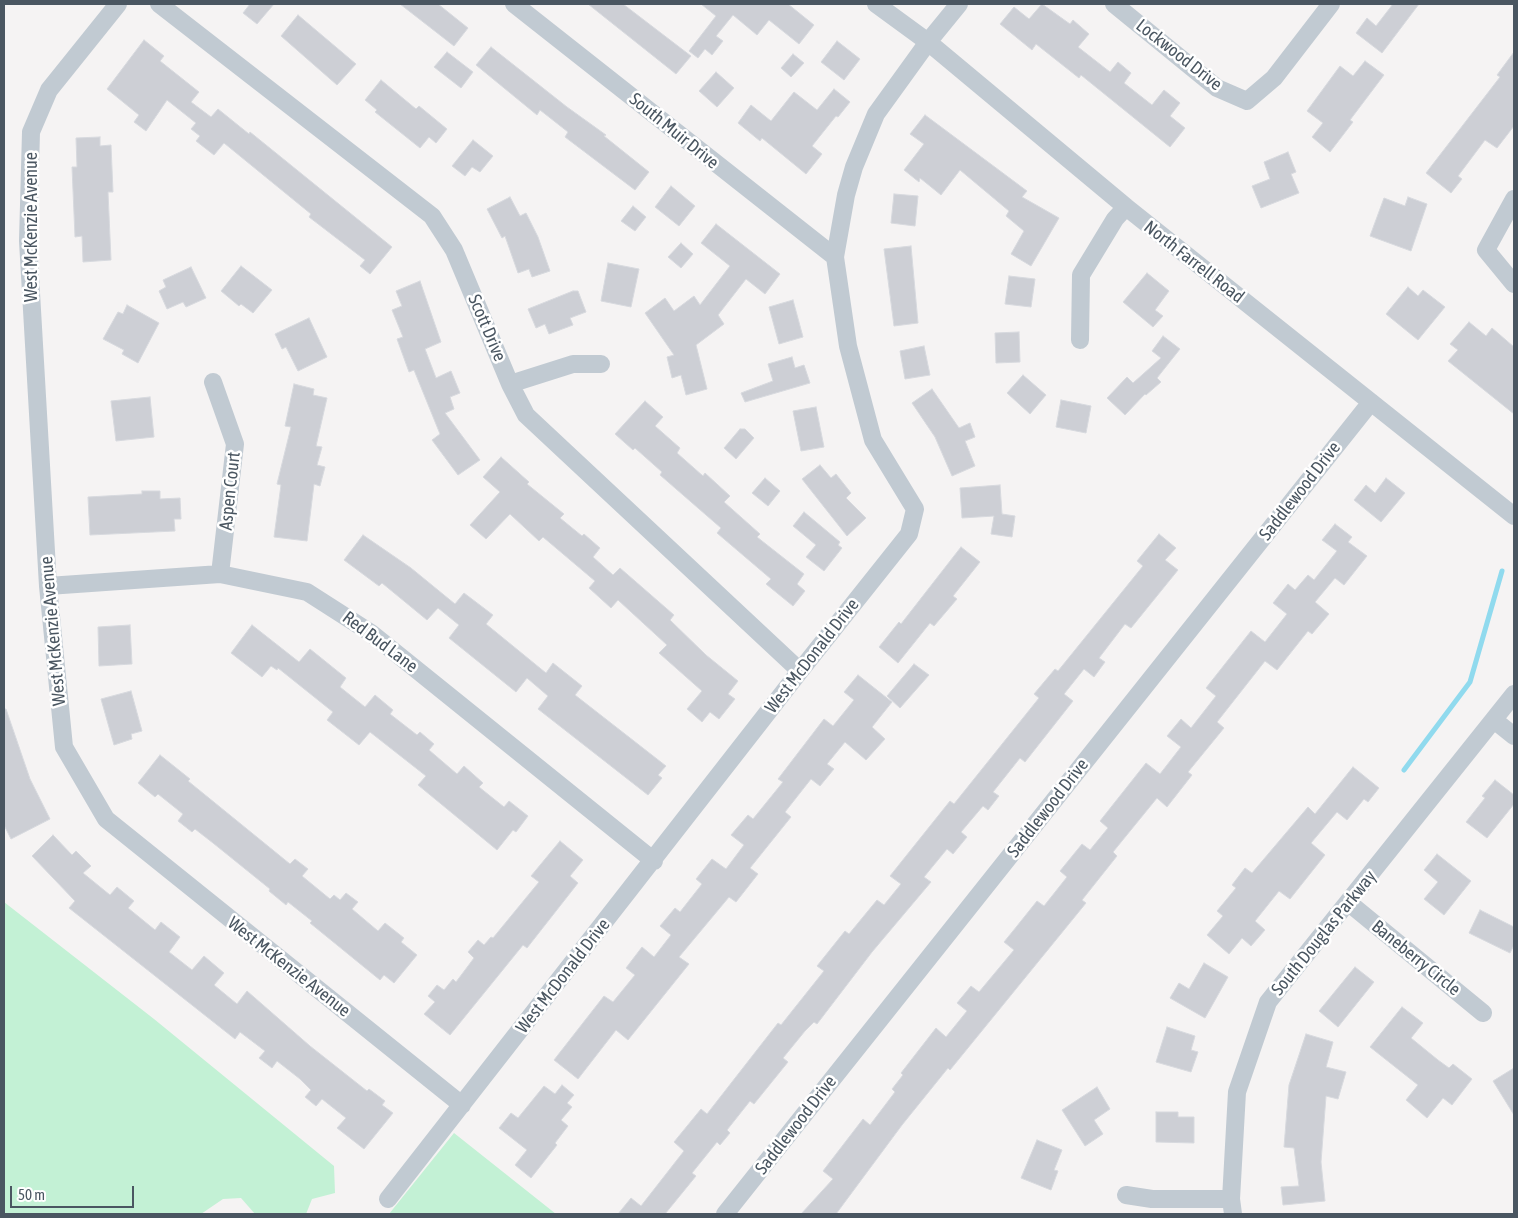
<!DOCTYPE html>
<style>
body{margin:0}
#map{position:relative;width:1518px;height:1218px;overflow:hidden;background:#f5f3f3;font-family:"Asap Condensed",sans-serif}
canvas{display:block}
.frame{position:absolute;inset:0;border:5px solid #4a5661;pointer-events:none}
.scale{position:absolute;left:10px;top:1186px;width:124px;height:22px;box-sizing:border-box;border:2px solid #4a5661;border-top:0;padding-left:6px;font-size:15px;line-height:18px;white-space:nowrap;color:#4a5661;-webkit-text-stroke:4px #fff;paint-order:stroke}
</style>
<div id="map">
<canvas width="1518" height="1218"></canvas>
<div class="frame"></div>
<div class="scale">50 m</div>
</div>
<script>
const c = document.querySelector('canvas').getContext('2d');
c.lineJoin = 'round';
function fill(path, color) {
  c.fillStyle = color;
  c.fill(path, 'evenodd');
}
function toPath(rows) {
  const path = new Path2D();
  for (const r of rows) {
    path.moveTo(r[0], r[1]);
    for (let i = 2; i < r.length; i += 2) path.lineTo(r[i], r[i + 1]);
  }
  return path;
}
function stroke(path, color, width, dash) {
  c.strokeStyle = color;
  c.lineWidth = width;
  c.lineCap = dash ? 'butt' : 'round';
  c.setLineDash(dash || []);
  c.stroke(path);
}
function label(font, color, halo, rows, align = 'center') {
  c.font = font + ' "Asap Condensed",sans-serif';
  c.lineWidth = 5;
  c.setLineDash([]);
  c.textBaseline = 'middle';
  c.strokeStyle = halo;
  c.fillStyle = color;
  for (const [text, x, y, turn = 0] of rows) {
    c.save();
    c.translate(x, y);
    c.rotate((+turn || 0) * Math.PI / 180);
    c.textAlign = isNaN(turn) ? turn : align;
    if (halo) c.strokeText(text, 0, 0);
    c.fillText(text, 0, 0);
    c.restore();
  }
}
fill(toPath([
 [4,902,154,1019,334,1166,335,1193,312,1199,306,1214,255,1214,241,1198,223,1199,201,1214,4,1214],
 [454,1133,556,1214,389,1214]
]), '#c3f1d5');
stroke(toPath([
 [1404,770,1470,682,1502,571]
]), '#90daee', 5);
const building = toPath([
 [250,4,274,4,257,24,243,13,250,4],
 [400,4,438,4,468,28,454,46,400,4],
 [588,4,623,4,691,56,676,74,588,4],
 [701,4,788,4,814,25,799,44,769,20,757,35,733,15,716,36,723,41,712,55,705,49,698,58,689,51,716,16,701,4],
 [1042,4,1070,24,1073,20,1089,34,1078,47,1110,72,1118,62,1131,73,1124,83,1152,105,1164,90,1180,103,1170,116,1185,128,1170,147,1081,75,1079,78,1036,44,1032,50,1000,24,1014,7,1029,19,1042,4],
 [1393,4,1419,4,1382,53,1356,33,1367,18,1376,26,1393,4],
 [298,15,356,64,337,85,281,36,298,15],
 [144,40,164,56,160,61,199,92,191,102,211,117,218,109,249,134,250,132,392,247,370,274,360,266,365,260,309,217,311,214,224,143,214,155,196,141,200,136,191,129,196,123,167,100,146,131,134,122,139,115,107,89,144,40],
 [837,41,860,59,844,80,821,62,837,41],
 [491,47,567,107,606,135,604,136,649,172,635,190,565,137,568,132,540,110,537,115,476,65,491,47],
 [447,52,473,72,461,88,434,67,447,52],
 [1514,52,1514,126,1497,148,1485,140,1458,176,1462,179,1451,193,1426,173,1500,77,1497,75,1514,52],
 [793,54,804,63,791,77,781,68,793,54],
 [1365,61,1384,75,1350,120,1353,122,1330,152,1312,137,1323,123,1307,111,1340,66,1353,76,1365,61],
 [716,72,734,88,717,107,699,91,716,72],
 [381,80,416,109,419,106,447,129,436,143,429,137,420,148,375,112,377,110,365,100,381,80],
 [834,89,850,102,838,117,836,116,812,146,822,154,806,174,762,138,760,141,738,123,751,105,771,121,794,92,817,110,834,89],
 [925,115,1027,191,1022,197,1059,218,1031,266,1011,254,1024,231,1006,216,1009,211,960,170,941,195,920,178,919,182,904,170,924,144,910,134,925,115],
 [100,137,100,146,111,145,113,192,108,192,111,260,83,262,82,236,75,237,72,167,77,167,76,138,100,137],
 [473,140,493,156,480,172,472,167,465,176,452,166,473,140],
 [1288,152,1296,172,1291,174,1299,193,1261,208,1252,186,1270,179,1264,162,1288,152],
 [671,186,695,206,679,226,655,207,671,186],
 [894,194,918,196,915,226,891,223,894,194],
 [510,197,520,216,526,213,538,237,550,271,532,277,529,269,518,273,505,236,502,238,487,209,510,197],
 [1408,197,1427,204,1411,251,1370,236,1384,198,1405,206,1408,197],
 [633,206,646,217,635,231,621,221,633,206],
 [716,224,780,274,765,294,746,279,718,315,724,324,696,345,707,389,686,395,681,375,672,378,667,357,674,355,645,313,665,298,674,311,694,296,700,305,730,266,701,243,716,224],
 [681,243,693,254,681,268,668,257,681,243],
 [911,246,918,323,894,326,884,249,911,246],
 [608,263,639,269,631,307,601,301,608,263],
 [241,266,272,290,253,313,241,304,239,306,221,291,241,266],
 [191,267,206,298,186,307,183,302,167,309,159,291,166,287,163,280,191,267],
 [1147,273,1169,291,1155,310,1163,316,1153,327,1123,302,1147,273],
 [1009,276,1035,279,1031,307,1005,304,1009,276],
 [420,281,441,342,425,349,436,378,451,371,460,393,450,397,454,409,445,413,480,460,458,475,432,440,440,434,414,370,409,372,397,339,403,337,392,310,402,306,396,291,420,281],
 [1408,287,1418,296,1423,290,1445,307,1418,340,1386,314,1408,287],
 [573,291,578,291,586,312,570,318,573,325,549,334,545,324,536,328,528,309,573,291],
 [793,300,803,337,779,344,769,307,793,300],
 [127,305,159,323,138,363,122,354,124,350,103,339,118,312,123,314,127,305],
 [309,318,327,357,298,371,286,347,282,349,275,334,309,318],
 [1469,322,1486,336,1492,328,1514,347,1514,414,1448,361,1458,350,1450,344,1469,322],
 [1019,332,1020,362,996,363,995,333,1019,332],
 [1163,336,1180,349,1157,378,1161,382,1146,395,1145,394,1125,415,1107,398,1127,377,1133,383,1161,358,1152,351,1163,336],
 [924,346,930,375,905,379,900,351,924,346],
 [792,357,795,368,804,365,810,383,745,402,741,393,773,381,768,364,792,357],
 [1023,375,1046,395,1030,414,1007,393,1023,375],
 [294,384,314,389,313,395,327,398,316,446,322,447,317,465,325,467,320,486,314,484,307,541,274,537,281,485,277,484,291,427,285,426,294,384],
 [932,389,959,428,970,423,975,437,965,441,975,466,952,476,935,437,912,403,932,389],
 [150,397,154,437,116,441,111,401,150,397],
 [1061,400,1091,406,1086,433,1056,427,1061,400],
 [645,401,663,417,655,426,680,448,677,453,703,476,705,473,730,496,724,502,760,534,757,537,804,574,797,584,805,591,793,606,766,584,771,579,717,533,721,528,660,475,662,472,635,448,633,450,615,434,645,401],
 [816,407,824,447,801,451,793,411,816,407],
 [740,429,745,429,754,438,736,459,724,448,740,429],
 [501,457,529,482,527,484,564,514,560,518,582,536,584,534,600,548,593,557,613,575,620,568,674,615,670,620,706,655,738,681,728,694,735,699,719,719,710,712,702,722,687,709,702,691,659,653,667,645,618,600,611,608,589,588,595,581,543,537,539,541,510,514,486,539,470,525,500,492,483,477,501,457],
 [820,465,831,478,836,474,851,493,846,498,866,518,847,536,802,479,820,465],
 [765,478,780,491,768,506,752,493,765,478],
 [1386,478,1405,493,1381,522,1354,500,1366,485,1375,493,1386,478],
 [1000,485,1002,514,1015,516,1012,537,991,534,994,516,962,518,960,488,1000,485],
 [142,491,160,491,160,499,180,498,181,519,174,519,175,531,90,535,88,497,142,494,142,491],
 [804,512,840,542,838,545,842,548,824,571,806,557,816,545,793,526,804,512],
 [1335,524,1352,537,1348,542,1367,556,1344,585,1335,578,1315,602,1329,614,1312,634,1308,631,1277,670,1265,661,1217,722,1224,728,1188,772,1192,775,1167,807,1157,798,1113,852,1117,856,1082,900,1086,903,950,1070,948,1068,902,1125,836,1214,801,1214,833,1179,823,1171,863,1119,870,1125,895,1092,892,1089,903,1075,901,1073,936,1028,946,1037,967,1011,957,1003,971,986,979,992,1014,950,1004,942,1017,926,1037,901,1044,906,1067,877,1060,871,1082,844,1090,850,1108,828,1100,821,1146,763,1160,774,1181,747,1167,736,1181,719,1191,728,1216,696,1206,688,1251,631,1265,642,1287,614,1273,603,1288,584,1295,590,1308,575,1314,580,1337,551,1322,540,1335,524],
 [1159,534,1176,548,1165,560,1178,570,1131,628,1125,624,1099,658,1105,662,1094,677,1084,669,1064,694,1073,701,1025,762,1020,758,993,792,999,796,988,810,983,806,961,832,967,837,953,854,947,849,924,877,931,882,872,952,817,1024,814,1022,805,1031,783,1058,788,1062,754,1104,750,1101,727,1130,730,1133,720,1145,717,1142,692,1173,696,1176,665,1214,618,1214,631,1198,641,1206,684,1151,674,1142,701,1109,707,1114,778,1023,781,1025,824,971,817,966,845,931,849,934,877,900,884,905,901,884,890,876,950,801,954,804,1039,698,1034,694,1055,669,1058,671,1143,566,1137,561,1159,534],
 [363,535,411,568,455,604,464,593,493,615,486,624,546,673,553,663,582,686,575,695,666,766,658,775,662,778,648,795,538,709,548,696,527,678,516,692,449,638,459,625,438,608,427,620,382,583,379,586,344,560,363,535],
 [961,547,980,562,953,596,957,599,934,626,930,623,898,663,879,647,899,622,901,624,961,547],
 [130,625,132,664,99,666,98,627,130,625],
 [252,625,299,662,310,649,346,678,340,687,365,707,375,695,393,710,390,714,417,735,420,732,434,744,429,750,457,774,464,766,483,783,479,787,504,807,509,801,528,816,516,832,513,830,497,850,418,785,426,776,370,732,359,745,327,720,333,712,278,668,277,670,271,666,262,677,231,653,252,625],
 [914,664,929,675,900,708,887,696,914,664],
 [858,675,892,702,872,727,885,739,866,760,845,742,827,764,834,769,820,786,811,779,785,812,791,817,750,868,758,874,736,902,729,897,679,957,689,964,628,1040,616,1030,578,1079,554,1060,604,996,613,1002,635,975,626,968,642,947,654,957,671,935,660,926,675,908,680,912,702,884,696,879,712,859,726,869,744,845,731,835,748,815,753,819,783,782,778,779,824,719,833,726,854,700,844,692,858,675],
 [131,691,142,731,131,734,132,739,114,745,101,699,131,691],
 [4,709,6,709,30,779,50,819,11,839,4,825,4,709],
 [160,755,190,779,188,781,290,864,295,859,308,869,302,876,330,899,334,895,340,900,346,893,358,902,352,909,378,931,385,923,404,938,401,942,417,955,394,983,384,975,380,980,310,923,312,921,288,902,286,905,269,891,270,889,213,843,195,829,192,832,178,821,183,814,158,794,155,797,138,783,160,755],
 [1353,767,1379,788,1368,802,1364,799,1347,820,1337,812,1311,843,1325,855,1290,899,1279,891,1255,921,1265,930,1251,946,1242,938,1229,954,1207,935,1223,916,1217,911,1236,888,1232,885,1245,868,1252,873,1308,807,1315,814,1353,767],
 [1495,780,1514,795,1514,804,1487,838,1466,822,1485,798,1482,796,1495,780],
 [53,835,72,855,76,851,91,866,83,873,110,895,117,887,134,901,128,908,155,930,161,922,180,937,169,952,192,970,204,956,224,973,214,985,237,1004,247,991,310,1046,367,1091,369,1089,385,1101,382,1105,393,1113,364,1149,337,1128,346,1118,322,1099,316,1106,305,1097,311,1090,300,1079,277,1061,272,1068,259,1058,265,1051,240,1032,235,1039,69,908,75,901,32,856,53,835],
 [560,841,583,860,570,876,578,883,527,948,523,945,450,1035,424,1014,435,1002,428,996,437,985,444,990,453,979,456,982,474,958,468,952,478,940,484,945,491,937,493,938,539,882,531,876,560,841],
 [1437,854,1471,881,1444,915,1424,899,1438,882,1424,870,1437,854],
 [1480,910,1514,927,1514,945,1510,953,1469,933,1480,910],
 [1204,963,1228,977,1205,1018,1170,998,1179,983,1189,989,1204,963],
 [1355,967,1374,982,1338,1027,1319,1011,1355,967],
 [1402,1007,1423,1023,1411,1038,1438,1060,1449,1068,1453,1064,1472,1079,1452,1105,1443,1098,1427,1118,1406,1100,1418,1085,1370,1047,1402,1007],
 [1167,1027,1195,1036,1191,1050,1198,1052,1191,1072,1156,1062,1167,1027],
 [1306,1034,1333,1042,1326,1067,1346,1072,1338,1099,1326,1096,1321,1162,1325,1201,1283,1205,1281,1187,1299,1186,1294,1148,1284,1147,1289,1085,1306,1034],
 [1514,1068,1514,1115,1493,1081,1514,1068],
 [562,1085,574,1095,567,1103,572,1107,561,1120,568,1126,555,1143,557,1145,531,1178,515,1165,527,1150,499,1128,511,1113,518,1118,544,1086,555,1094,562,1085],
 [1097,1087,1110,1109,1094,1120,1103,1134,1085,1146,1062,1110,1097,1087],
 [1156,1112,1178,1112,1178,1117,1194,1117,1194,1143,1156,1142,1156,1112],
 [1037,1140,1062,1150,1054,1170,1058,1171,1051,1190,1021,1178,1037,1140]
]);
fill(building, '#cdcfd5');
stroke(building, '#d7d9de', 1);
stroke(toPath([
 [118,4,49,90,31,132,28,241,48,586,64,747,106,819,462,1105],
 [159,4,432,216,454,250,510,384,526,415,800,671],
 [514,4,835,257],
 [876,4,928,42,1126,207,1514,516],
 [1114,4,1217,88,1247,101,1274,78,1331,4],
 [1514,199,1486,250,1514,284],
 [1080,340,1081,275,1115,219,1126,207],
 [213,382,235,444,220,574],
 [510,384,573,364,601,364],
 [48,586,220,574,307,592,371,633,654,861],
 [1494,720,1514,736],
 [1349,903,1483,1013],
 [1126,1195,1152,1199,1231,1199],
 [388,1199,800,671,909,534,915,509,873,440,848,346,835,257,846,195,854,167,876,114,928,42,959,4],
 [725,1214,1371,402],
 [1233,1214,1231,1199,1237,1092,1268,1002,1514,694]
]), '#c1cad2', 18);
label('18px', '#4a5661', '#fff', [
 ["Lockwood Drive",1179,55,38],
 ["South Muir Drive",674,131,39],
 ["West McKenzie Avenue",31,227,-90],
 ["North Farrell Road",1194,262,38],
 ["Scott Drive",487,328,67],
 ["Aspen Court",230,491,-84],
 ["Saddlewood Drive",1300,491,-52],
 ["West McKenzie Avenue",53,631,-95],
 ["Red Bud Lane",380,642,37],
 ["West McDonald Drive",812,656,-52],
 ["Saddlewood Drive",1048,808,-52],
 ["South Douglas Parkway",1324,933,-51],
 ["Baneberry Circle",1416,958,39],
 ["West McKenzie Avenue",289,967,38],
 ["West McDonald Drive",563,976,-52],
 ["Saddlewood Drive",796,1125,-52]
]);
</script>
